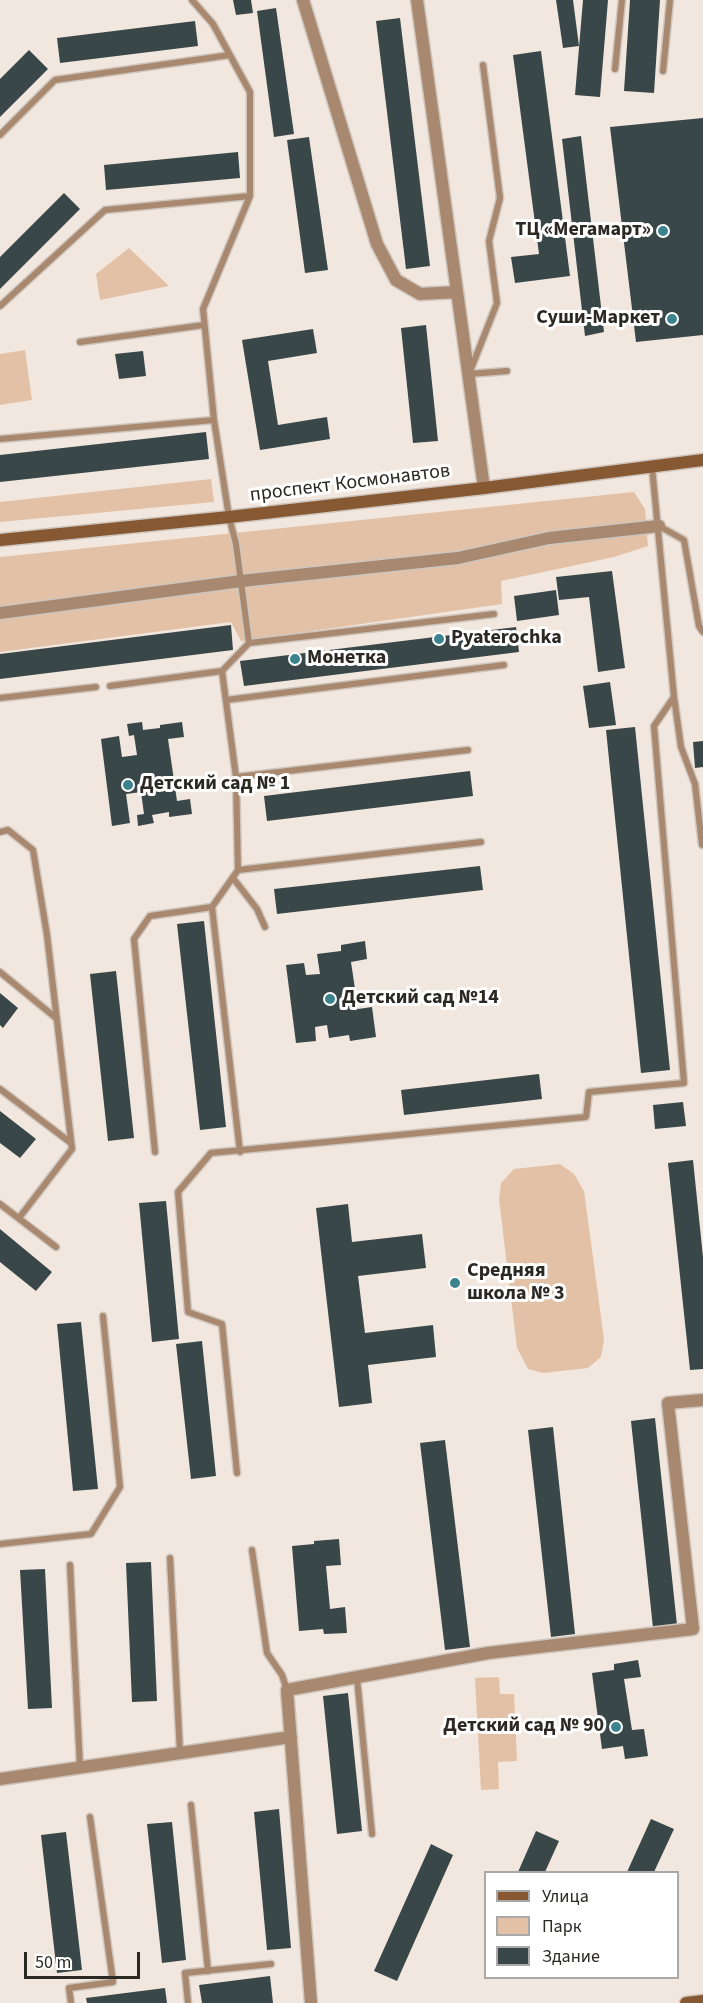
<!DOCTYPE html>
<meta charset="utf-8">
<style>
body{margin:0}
#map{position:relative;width:703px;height:2003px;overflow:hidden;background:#f2e7de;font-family:"Source Sans 3",sans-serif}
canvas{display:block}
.legend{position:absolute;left:484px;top:1871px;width:195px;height:108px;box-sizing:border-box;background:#fff;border:2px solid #aba9a7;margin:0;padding:8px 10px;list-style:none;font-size:18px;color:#2c2824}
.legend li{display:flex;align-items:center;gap:12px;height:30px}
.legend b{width:30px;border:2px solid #aba9a7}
.scale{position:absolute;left:24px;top:1952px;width:116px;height:27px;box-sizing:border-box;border:3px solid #2c2824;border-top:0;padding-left:8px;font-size:18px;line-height:21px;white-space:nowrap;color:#2c2824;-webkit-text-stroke:4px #fff;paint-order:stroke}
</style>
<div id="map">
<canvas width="703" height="2003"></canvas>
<ul class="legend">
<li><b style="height:8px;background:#865933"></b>Улица</li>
<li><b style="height:16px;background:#e3c1a7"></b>Парк</li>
<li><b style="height:16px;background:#3a4749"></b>Здание</li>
</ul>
<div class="scale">50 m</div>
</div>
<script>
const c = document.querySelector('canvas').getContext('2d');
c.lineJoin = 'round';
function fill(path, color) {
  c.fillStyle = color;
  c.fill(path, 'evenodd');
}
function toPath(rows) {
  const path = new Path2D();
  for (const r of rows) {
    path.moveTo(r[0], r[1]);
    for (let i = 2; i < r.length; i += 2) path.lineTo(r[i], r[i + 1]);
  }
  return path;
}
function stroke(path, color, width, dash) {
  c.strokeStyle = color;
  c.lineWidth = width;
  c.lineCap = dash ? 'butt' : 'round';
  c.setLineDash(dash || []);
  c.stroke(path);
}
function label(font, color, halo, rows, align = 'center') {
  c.font = font + ' "Source Sans 3",sans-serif';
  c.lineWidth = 6;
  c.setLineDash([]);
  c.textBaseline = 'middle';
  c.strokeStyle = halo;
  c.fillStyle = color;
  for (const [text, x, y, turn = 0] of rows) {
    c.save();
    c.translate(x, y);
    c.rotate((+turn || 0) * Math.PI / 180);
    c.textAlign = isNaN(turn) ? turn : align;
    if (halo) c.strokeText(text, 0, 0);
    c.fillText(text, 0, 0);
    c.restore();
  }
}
fill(toPath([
 [129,248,169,286,100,300,96,274],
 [25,350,32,400,0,405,0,354],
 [211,479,214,502,0,522,0,502],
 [634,492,645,509,648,546,614,557,501,581,502,604,241,641,231,622,0,652,0,557],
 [560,1164,574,1174,584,1191,604,1339,601,1357,588,1368,543,1373,528,1369,517,1348,499,1199,501,1183,514,1169],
 [499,1677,500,1694,514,1694,517,1761,498,1762,499,1789,481,1790,475,1678]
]), '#e3c1a7');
fill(toPath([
 [233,0,251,0,253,13,236,15],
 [556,0,573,0,579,46,563,48],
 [583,0,608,0,600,97,575,95],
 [630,0,660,0,654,93,624,91],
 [276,8,294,134,274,137,257,11],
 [400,18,430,266,406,269,376,21],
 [195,21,198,46,60,63,57,38],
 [29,50,48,69,0,117,0,79],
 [541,51,570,276,515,283,511,257,539,254,513,55],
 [703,118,703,335,636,342,610,127],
 [581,136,604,332,585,336,562,139],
 [309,137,328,270,305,273,287,140],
 [238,152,240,178,106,190,104,165],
 [64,193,80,209,0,289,0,257],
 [426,325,438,441,413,443,401,328],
 [313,329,317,353,268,361,278,425,327,417,330,439,260,450,242,340],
 [143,351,146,376,119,379,115,354],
 [206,432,209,459,0,482,0,455],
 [612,571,625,668,598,672,589,597,559,600,556,577],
 [556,590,559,615,517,621,514,596],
 [231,625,233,650,0,679,0,654],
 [516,627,519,652,244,686,240,661],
 [610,682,616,725,589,728,583,686],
 [142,722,143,730,160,728,160,725,182,722,184,737,168,739,177,801,190,799,192,814,169,817,169,812,152,815,154,823,138,826,137,815,144,814,141,792,126,794,130,823,112,826,101,739,119,736,122,757,137,755,134,735,129,736,127,724],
 [635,727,670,1070,641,1073,606,730],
 [703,741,703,767,695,768,693,742],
 [470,771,473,796,267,821,264,796],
 [480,866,483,890,277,914,274,889],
 [204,921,226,1127,200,1130,177,924],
 [365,941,367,959,351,962,358,1009,372,1007,376,1037,350,1041,349,1035,329,1038,327,1025,315,1027,316,1041,296,1043,286,965,304,963,306,975,320,974,317,954,341,951,341,945],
 [116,971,134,1138,108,1141,90,974],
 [0,993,18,1008,3,1028,0,1025],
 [539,1074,542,1099,404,1115,401,1090],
 [683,1102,686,1126,655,1129,653,1105],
 [0,1111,36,1139,20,1158,0,1143],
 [693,1160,703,1257,703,1369,690,1370,668,1163],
 [166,1201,179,1339,152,1342,139,1203],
 [348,1204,352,1242,422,1234,426,1268,358,1276,365,1333,433,1325,436,1357,368,1365,372,1403,339,1407,316,1208],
 [0,1229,52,1272,36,1291,0,1262],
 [81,1322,98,1489,73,1491,57,1324],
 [202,1341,216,1476,191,1479,176,1344],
 [655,1418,677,1625,653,1628,631,1421],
 [553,1427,575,1634,551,1637,528,1430],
 [445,1440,470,1647,445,1650,420,1443],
 [339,1539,341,1565,326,1566,330,1609,345,1607,347,1633,324,1634,323,1629,299,1631,292,1546,314,1544,314,1541],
 [151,1562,157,1701,132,1702,126,1563],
 [45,1569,52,1708,28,1709,20,1570],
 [638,1660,641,1677,624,1679,632,1730,644,1729,648,1756,625,1759,623,1746,602,1749,592,1673,614,1670,614,1664],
 [348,1693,362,1831,337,1834,323,1696],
 [279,1809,291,1948,267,1950,254,1812],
 [651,1819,674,1829,654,1872,627,1872],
 [172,1822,186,1960,162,1963,147,1824],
 [536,1831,559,1841,545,1872,518,1872],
 [66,1832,82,1970,57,1973,41,1835],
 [431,1844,453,1855,397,1981,374,1971],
 [270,1976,273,2003,202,2003,199,1985],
 [165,1988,167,2003,87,2003,86,1998]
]), '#3a4749');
const lane = toPath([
 [192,0,213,24,250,92,250,196,203,309,214,420,229,517,236,544,249,643,222,671,236,777,238,870,212,907,240,1152],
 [483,65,500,198,489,241,497,303,469,374,507,371],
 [615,69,622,0],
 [663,71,670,0],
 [0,135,55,80,230,55],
 [0,306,105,210,250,196],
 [80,342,204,325],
 [0,439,214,420],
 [659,526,684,540,699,626,703,632],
 [249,643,494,614],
 [110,686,222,671],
 [674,697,681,747,695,784,702,845],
 [0,698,96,687],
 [226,700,504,665],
 [236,777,468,750],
 [0,832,8,830,33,850,47,935,72,1149,19,1218],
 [238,870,481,842],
 [233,878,257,909,265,927],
 [0,972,56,1018],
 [0,1089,71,1143],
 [155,1152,134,939,150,916,212,907],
 [0,1204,56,1247],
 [237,1473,222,1324,188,1312,178,1192,211,1153,586,1117,589,1092,684,1083,654,726,674,697,652,467],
 [0,1544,91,1534,120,1487,103,1316],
 [252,1550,267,1653,282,1675,287,1690],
 [170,1558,180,1753],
 [70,1565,80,1767],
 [357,1678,372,1834],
 [191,1805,208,1971],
 [71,2003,69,1988,113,1982,90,1817],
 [188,2003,185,1973,271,1964]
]);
const street = toPath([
 [303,0,377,244,396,280,420,294,457,292],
 [417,0,484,488],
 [0,613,241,581,458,558,549,538,659,526],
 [0,1779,291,1737],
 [311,2003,287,1690,488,1653,693,1629,668,1403,703,1400]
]);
const secondary = toPath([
 [0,540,229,517,484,488,703,460],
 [686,2003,703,2001]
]);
stroke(lane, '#cec5bd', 9);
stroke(street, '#cec5bd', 15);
stroke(secondary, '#cec5bd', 15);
stroke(lane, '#a8886f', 6);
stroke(street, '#a8886f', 12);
stroke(secondary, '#865933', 12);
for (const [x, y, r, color] of [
 [663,231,6,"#3d838d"],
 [672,319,6,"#3d838d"],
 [439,639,6,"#3d838d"],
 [295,659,6,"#3d838d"],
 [128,785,6,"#3d838d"],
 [330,999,6,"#3d838d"],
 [455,1283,6,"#3d838d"],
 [616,1727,6,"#3d838d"]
]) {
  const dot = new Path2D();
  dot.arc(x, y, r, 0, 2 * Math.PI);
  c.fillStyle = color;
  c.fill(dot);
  stroke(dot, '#fff', 2);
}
label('bold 20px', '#2c2824', '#fff', [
 ["ТЦ «Мегамарт»",651,231,"right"],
 ["Суши-Маркет",660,319,"right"],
 ["Pyaterochka",451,639],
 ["Монетка",307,659],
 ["Детский сад № 1",140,785],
 ["Детский сад №14",342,999],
 ["Средняя",467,1272],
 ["школа № 3",467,1295],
 ["Детский сад № 90",604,1727,"right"]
], 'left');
label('20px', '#2c2824', '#fff', [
 ["проспект Космонавтов",350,484,-7]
]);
</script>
